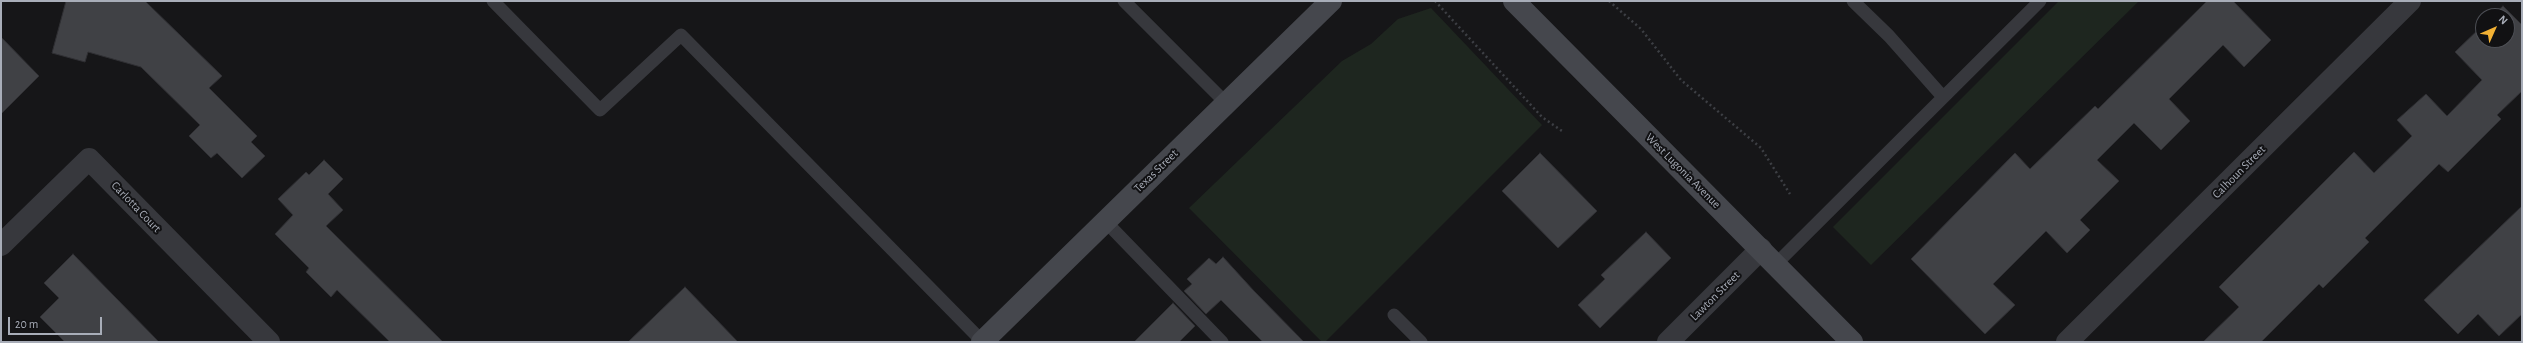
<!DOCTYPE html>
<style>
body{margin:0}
#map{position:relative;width:2523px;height:343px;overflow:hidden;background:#161618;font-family:"Alegreya Sans",sans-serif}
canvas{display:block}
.frame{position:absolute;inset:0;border:2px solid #a8adb8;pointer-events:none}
.north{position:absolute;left:2475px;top:8px;width:40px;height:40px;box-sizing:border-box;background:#111113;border:1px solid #4d4f55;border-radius:50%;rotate:45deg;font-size:11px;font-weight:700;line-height:16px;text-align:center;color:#a8adb8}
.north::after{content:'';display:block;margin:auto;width:14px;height:18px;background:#f2b134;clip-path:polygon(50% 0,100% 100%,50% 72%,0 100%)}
.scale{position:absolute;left:8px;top:317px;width:94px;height:18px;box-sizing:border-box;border:2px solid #a8adb8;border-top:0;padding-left:5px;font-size:12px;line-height:14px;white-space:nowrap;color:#a8adb8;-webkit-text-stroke:3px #111113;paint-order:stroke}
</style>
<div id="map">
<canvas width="2523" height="343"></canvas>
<div class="frame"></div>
<div class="north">N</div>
<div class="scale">20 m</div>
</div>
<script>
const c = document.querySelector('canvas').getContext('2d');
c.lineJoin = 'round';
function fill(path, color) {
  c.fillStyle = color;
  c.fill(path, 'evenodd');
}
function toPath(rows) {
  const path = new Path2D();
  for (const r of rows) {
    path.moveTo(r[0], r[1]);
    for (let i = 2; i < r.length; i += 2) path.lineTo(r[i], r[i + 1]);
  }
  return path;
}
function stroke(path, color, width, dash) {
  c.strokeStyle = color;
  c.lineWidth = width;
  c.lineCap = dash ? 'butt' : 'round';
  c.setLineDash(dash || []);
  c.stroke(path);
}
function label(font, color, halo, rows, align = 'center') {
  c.font = font + ' "Alegreya Sans",sans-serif';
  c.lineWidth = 4;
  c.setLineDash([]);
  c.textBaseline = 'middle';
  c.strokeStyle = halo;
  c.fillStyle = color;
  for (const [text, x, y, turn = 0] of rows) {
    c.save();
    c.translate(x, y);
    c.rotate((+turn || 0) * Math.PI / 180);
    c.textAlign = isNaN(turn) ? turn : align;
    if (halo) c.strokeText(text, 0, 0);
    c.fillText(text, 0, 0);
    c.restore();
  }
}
fill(toPath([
 [2059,1,2139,1,1871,265,1833,227],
 [1431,8,1542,125,1325,342,1322,342,1189,208,1342,61,1371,44,1398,19]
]), '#1e261f');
const building = toPath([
 [66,1,145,1,222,76,209,88,257,136,251,142,265,156,242,178,217,153,211,158,189,136,200,125,141,67,88,52,85,62,52,53,66,1],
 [2207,1,2233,1,2271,40,2244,67,2223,45,2169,99,2190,121,2161,150,2134,123,2097,160,2119,181,2080,220,2090,230,2067,253,2046,231,1993,284,2015,305,1985,334,1911,259,2015,153,2030,169,2095,106,2098,109,2207,1],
 [2503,6,2522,25,2522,91,2497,115,2501,119,2448,172,2439,164,2365,238,2369,242,2323,288,2319,284,2261,342,2203,342,2239,307,2219,287,2354,152,2374,173,2412,136,2397,120,2426,94,2447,116,2482,80,2455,52,2483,25,2483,40,2507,40,2507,16,2492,16,2503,6],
 [1,37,39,76,1,114,1,37],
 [1540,153,1597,211,1558,248,1502,191,1540,153],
 [324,160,343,179,328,194,343,210,326,226,443,342,390,342,337,290,331,297,306,272,309,268,275,234,293,215,278,199,306,172,309,175,324,160],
 [2522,206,2522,314,2499,336,2478,314,2458,334,2424,300,2522,206],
 [1646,232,1671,258,1600,328,1578,305,1605,279,1601,275,1646,232],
 [73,254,159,342,65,342,40,317,59,298,44,283,73,254],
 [1223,257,1254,291,1304,342,1263,342,1221,300,1206,314,1184,291,1192,284,1187,279,1209,258,1216,264,1223,257],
 [685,287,738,342,628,342,685,287],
 [1173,303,1195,326,1179,342,1134,342,1173,303]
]);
fill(building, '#404145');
stroke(building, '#303034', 1);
stroke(toPath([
 [1435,1,1542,117,1562,131],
 [1609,1,1641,29,1681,80,1761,148,1790,194]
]), '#3d3f44', 2.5, [2, 3]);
stroke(toPath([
 [493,1,600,110,681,35,982,341],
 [1124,1,1226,103],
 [1853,1,1889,36,1943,97],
 [1105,221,1222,342],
 [1776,264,2040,1],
 [1394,315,1421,342]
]), '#37383d', 13);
stroke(toPath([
 [1,245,89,159,269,342],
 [1668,342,1761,249],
 [2067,342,2410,1]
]), '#37383d', 22);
stroke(toPath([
 [1514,1,1852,342],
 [982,342,1331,1]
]), '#45474d', 22);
label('12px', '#a8adb8', '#111113', [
 ["Texas Street",1156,171,-44],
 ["West Lugonia Avenue",1683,171,45],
 ["Calhoun Street",2239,172,-45],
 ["Carlotta Court",136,207,46],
 ["Lawton Street",1715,296,-45]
]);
</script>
